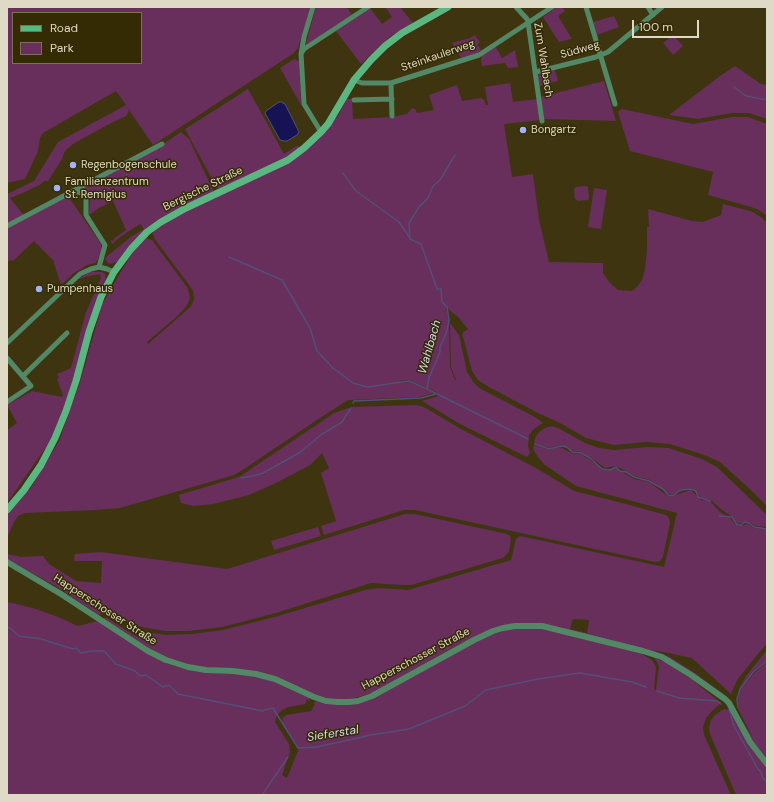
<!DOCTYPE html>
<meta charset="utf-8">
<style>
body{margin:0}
#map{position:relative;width:774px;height:802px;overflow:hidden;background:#3e3510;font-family:"DM Sans",sans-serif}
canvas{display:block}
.frame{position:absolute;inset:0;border:8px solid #dfdac6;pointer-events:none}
.legend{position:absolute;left:12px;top:12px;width:130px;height:52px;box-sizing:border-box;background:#342b04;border:1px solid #787152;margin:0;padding:5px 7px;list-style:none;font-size:12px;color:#dfdac6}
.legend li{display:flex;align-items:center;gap:8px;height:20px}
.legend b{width:20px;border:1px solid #787152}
.scale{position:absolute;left:632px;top:20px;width:67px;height:18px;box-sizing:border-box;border:2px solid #dfdac6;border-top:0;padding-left:5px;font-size:12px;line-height:14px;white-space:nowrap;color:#dfdac6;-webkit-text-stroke:3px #342b04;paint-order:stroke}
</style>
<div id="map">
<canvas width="774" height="802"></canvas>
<div class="frame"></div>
<ul class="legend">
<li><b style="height:5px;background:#5cb681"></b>Road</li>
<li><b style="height:11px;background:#682e5c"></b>Park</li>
</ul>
<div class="scale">100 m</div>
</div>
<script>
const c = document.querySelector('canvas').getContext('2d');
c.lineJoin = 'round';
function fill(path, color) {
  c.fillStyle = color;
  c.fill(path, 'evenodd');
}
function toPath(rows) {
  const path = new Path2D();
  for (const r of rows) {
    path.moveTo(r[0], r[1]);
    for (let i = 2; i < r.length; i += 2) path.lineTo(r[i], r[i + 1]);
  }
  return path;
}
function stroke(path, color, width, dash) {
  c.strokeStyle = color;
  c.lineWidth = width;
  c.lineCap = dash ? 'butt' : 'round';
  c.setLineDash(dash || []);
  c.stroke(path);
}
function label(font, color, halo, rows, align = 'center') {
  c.font = font + ' "DM Sans",sans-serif';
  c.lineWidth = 3;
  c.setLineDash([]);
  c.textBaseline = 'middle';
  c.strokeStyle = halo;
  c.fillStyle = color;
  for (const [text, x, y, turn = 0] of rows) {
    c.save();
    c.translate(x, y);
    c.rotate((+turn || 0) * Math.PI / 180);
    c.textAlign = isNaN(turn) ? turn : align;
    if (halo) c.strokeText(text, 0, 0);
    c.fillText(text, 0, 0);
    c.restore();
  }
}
fill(toPath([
 [7,7,311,7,298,48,294,53,153,145,127,107,129,111,126,116,109,124,73,144,67,149,64,153,62,159,48,181,44,181,41,184,23,193,10,198,22,213,24,214,26,218,68,196,101,244,101,250,97,261,95,263,87,265,81,269,74,273,62,284,60,282,53,260,34,241,14,260,7,261,7,194,34,181,58,142,126,105,116,91,43,133,40,138,38,151,25,179,7,183],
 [13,13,141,13,141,63,13,63],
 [316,7,347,7,352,15,307,44,306,43],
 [385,7,400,7,413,23,391,36,382,44,371,54,361,64,336,31,370,8,382,24,392,17],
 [557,7,562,7,565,11,558,16,572,39,559,42,543,17],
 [614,16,619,27,597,35,593,22],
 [475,35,480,43,477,44,481,50,477,53,461,58,452,43,470,38],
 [673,35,683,46,673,55,663,43],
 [495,46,502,58,515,50,518,67,508,68,505,63,482,66,481,58,482,54],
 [294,59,299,61,301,105,280,68],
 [735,66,761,84,767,85,767,119,749,113,732,113,698,119,669,115,720,76],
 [555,70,558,81,539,86,538,77,539,75,540,74],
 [604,81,616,121,544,119,540,97],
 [510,83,513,102,538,99,541,120,504,124,512,177,533,174,539,220,549,262,603,263,603,273,610,283,618,290,632,291,637,287,642,280,645,270,647,249,647,227,649,227,648,209,692,221,703,222,721,215,723,204,750,211,756,214,762,218,767,223,767,506,752,491,720,462,704,455,670,444,647,442,614,445,586,438,562,424,536,412,489,387,478,380,472,371,462,333,468,329,458,317,447,308,446,308,449,323,450,367,455,380,456,380,451,367,450,323,459,335,467,372,474,383,481,389,535,417,543,423,535,428,529,435,528,446,530,453,527,457,462,425,422,401,438,396,436,392,409,380,400,381,401,383,409,382,434,393,419,397,348,400,320,418,241,471,234,475,120,508,96,510,25,513,18,516,14,522,7,538,7,515,32,486,59,441,80,382,102,305,120,273,135,249,145,239,148,238,148,239,152,240,187,287,189,292,190,298,188,303,185,308,174,319,147,342,148,344,187,310,192,305,194,298,193,291,189,285,154,238,154,235,152,235,154,231,177,215,280,167,326,130,338,116,347,99,352,99,353,119,393,117,407,114,412,108,415,109,417,113,434,110,429,95,457,85,462,101,481,98,484,100,486,105,488,105,485,87],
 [248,89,284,154,298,145,299,148,291,155,218,189,217,188,185,129],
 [622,109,693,124,732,117,748,117,767,124,767,216,759,210,751,207,708,195,713,172,630,151,618,112],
 [181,132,189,139,213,190,213,192,178,209,117,262,110,264,108,263,105,259,106,257,132,236,144,229,140,224,120,237,112,244,111,241,112,240,114,241,114,239,116,237,126,230,113,201,99,208,89,215,90,196,88,193,80,189,156,149],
 [586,186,588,187,589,198,588,200,578,201,575,199,574,189,576,187],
 [594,188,607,190,601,229,588,227],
 [90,272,102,272,105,274,106,278,68,396,53,437,7,503,7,430,17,423,7,405,32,391,62,397,63,395,57,379,59,378,57,374,71,368,86,312,101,278,100,274,94,275,89,276,79,279,79,278],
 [416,405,424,407,461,429,536,468,574,491,626,504,666,515,669,518,670,523,663,557,660,561,655,562,415,510,404,510,324,535,321,526,336,521,321,473,329,468,322,453,310,465,274,484,249,495,213,504,193,506,181,503,179,495,239,477,334,413,352,407],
 [552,426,560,429,585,443,599,448,614,450,647,447,669,448,702,459,717,467,767,515,767,527,755,526,749,522,738,524,731,516,722,510,711,500,702,499,692,488,670,495,650,480,635,476,616,466,605,468,590,457,581,452,572,451,561,445,549,448,534,443,535,438,539,432,545,428],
 [534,445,549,450,560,447,571,453,580,454,589,459,604,470,616,468,634,479,649,482,669,497,691,490,701,500,710,501,720,512,730,518,737,526,748,524,754,528,766,529,767,530,767,643,749,665,737,680,731,694,692,658,653,650,670,657,695,673,727,697,668,658,540,624,489,630,476,636,456,646,373,692,362,696,350,699,339,700,326,698,318,696,269,674,258,672,195,666,168,658,149,648,104,619,104,618,107,618,137,637,141,631,166,635,192,634,223,630,275,617,365,590,378,588,408,590,511,560,516,539,520,536,664,567,677,513,576,486,545,465,538,457,533,449],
 [574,619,589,620,587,633,570,629,572,621],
 [405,514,415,514,507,534,510,536,511,540,509,551,506,555,503,558,411,585,403,585,371,583,276,613,222,627,189,631,165,631,142,627,102,613,99,615,57,587,7,559,7,554,21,557,43,556,49,564,76,581,101,583,102,561,74,561,75,554,101,552,227,569],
 [318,527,321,536,274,550,271,541],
 [7,602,12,603,36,609,58,617,78,626,98,621,150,655,171,665,182,668,206,672,246,675,264,678,273,681,309,698,309,701,307,699,305,704,288,707,282,710,277,715,275,722,289,744,290,752,282,775,287,778,299,748,282,723,283,718,286,715,311,711,315,704,313,703,317,701,351,704,488,635,505,630,518,628,542,629,642,654,652,660,656,667,654,689,656,690,659,666,657,662,653,657,667,663,691,679,721,703,712,711,706,718,703,727,704,735,731,795,7,795],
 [767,650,767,660,754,670,739,689,746,676],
 [767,662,767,795,736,795,710,734,709,727,711,720,715,715,724,709,730,710,739,716,753,738,737,707,739,707,738,699,740,690,755,672]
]), '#682e5c');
const water = toPath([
 [279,102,281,102,285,104,299,132,297,135,287,141,284,141,280,140,265,113,266,111,279,102]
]);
fill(water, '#151354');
stroke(water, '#524f76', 1);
stroke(toPath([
 [734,87,746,96,767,100],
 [455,155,440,180,433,186,428,198,419,207,409,223,410,239,421,244,437,289,441,289,442,302,447,307,449,320,447,331,440,347,440,352,429,378,427,389,528,439],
 [343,173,356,191,399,222,410,238],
 [229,257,282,280,310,328,317,351,333,368,353,383,367,387,409,381,427,389],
 [353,403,354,401,421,398,436,394],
 [535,444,549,449,561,446,567,447,572,452,581,453,590,458,602,469,610,470,616,467,620,471,626,472,634,477,649,481,663,489,669,496,674,495,680,490,691,489,696,491,698,497,710,501],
 [241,478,253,476,263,473,299,453,322,434,334,427,342,422,351,408],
 [719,516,732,517,737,525,741,525,745,522,749,523,754,527,767,529],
 [7,627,10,628,19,636,42,639,47,641,73,649,76,648,81,653,91,651,104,651,116,664,135,671,140,676,146,675,163,687,169,685,178,694,263,711,264,710,273,708,298,748,317,747,371,735,409,729,465,706,486,690,538,679,580,673,632,682,646,687],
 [657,691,679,698,717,701,721,704],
 [738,707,737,699,740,689,754,671,767,661],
 [729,710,731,715,733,724,758,769,761,772,762,777,767,782],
 [262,795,288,757]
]), '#524f76', 1.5);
stroke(toPath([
 [313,7,304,37,301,54,304,104,321,132],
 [516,7,527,19,528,22,542,121],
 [586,7,615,104],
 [648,7,653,15],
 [302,52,304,49,368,7],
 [536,72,596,57,608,52,662,7],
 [354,80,362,83,391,83,479,55,552,7],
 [391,83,392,116],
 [354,100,392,99],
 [72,192,78,192,84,194,86,198,86,215,105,245,99,267],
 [7,226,162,144],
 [7,343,80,274,91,269,99,267,107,269,114,272],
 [7,358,31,386,7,402],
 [23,376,67,333]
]), '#528866', 5);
stroke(toPath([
 [7,562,61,594,148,651,166,660,188,667,206,670,233,671,256,674,275,679,314,697,326,701,338,702,349,702,358,701,372,696,474,640,493,631,503,628,515,626,542,626,643,651,662,657,691,675,725,699,729,703,750,742,767,764]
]), '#528866', 6);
stroke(toPath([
 [7,510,24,490,41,465,55,438,66,411,76,381,89,332,101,297,114,272,131,249,147,232,161,222,186,208,288,160,304,148,321,132,328,124,354,80,371,60,385,46,402,33,448,7]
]), '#5cb681', 7);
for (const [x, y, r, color] of [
 [523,130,4,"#a4b2fc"],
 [73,165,4,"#a4b2fc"],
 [57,188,4,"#a4b2fc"],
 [39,289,4,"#a4b2fc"]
]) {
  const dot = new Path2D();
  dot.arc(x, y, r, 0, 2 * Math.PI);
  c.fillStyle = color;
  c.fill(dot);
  stroke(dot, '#342b04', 1.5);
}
label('11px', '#dfdac6', '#342b04', [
 ["Südweg",580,50,-16],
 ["Steinkaulerweg",438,56,-19],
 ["Zum Wahlbach",543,60,81],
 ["Bergische Straße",203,189,-26],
 ["Happerschosser Straße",105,610,33],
 ["Happerschosser Straße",416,659,-28]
]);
label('11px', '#dfdac6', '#342b04', [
 ["Bongartz",531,130],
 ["Regenbogenschule",81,165],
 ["Familienzentrum",65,182],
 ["St. Remigius",65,195],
 ["Pumpenhaus",47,289]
], 'left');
label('italic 12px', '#d4d9ed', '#342b04', [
 ["Wahlbach",430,347,-74],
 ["Sieferstal",333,734,-9]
]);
</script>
